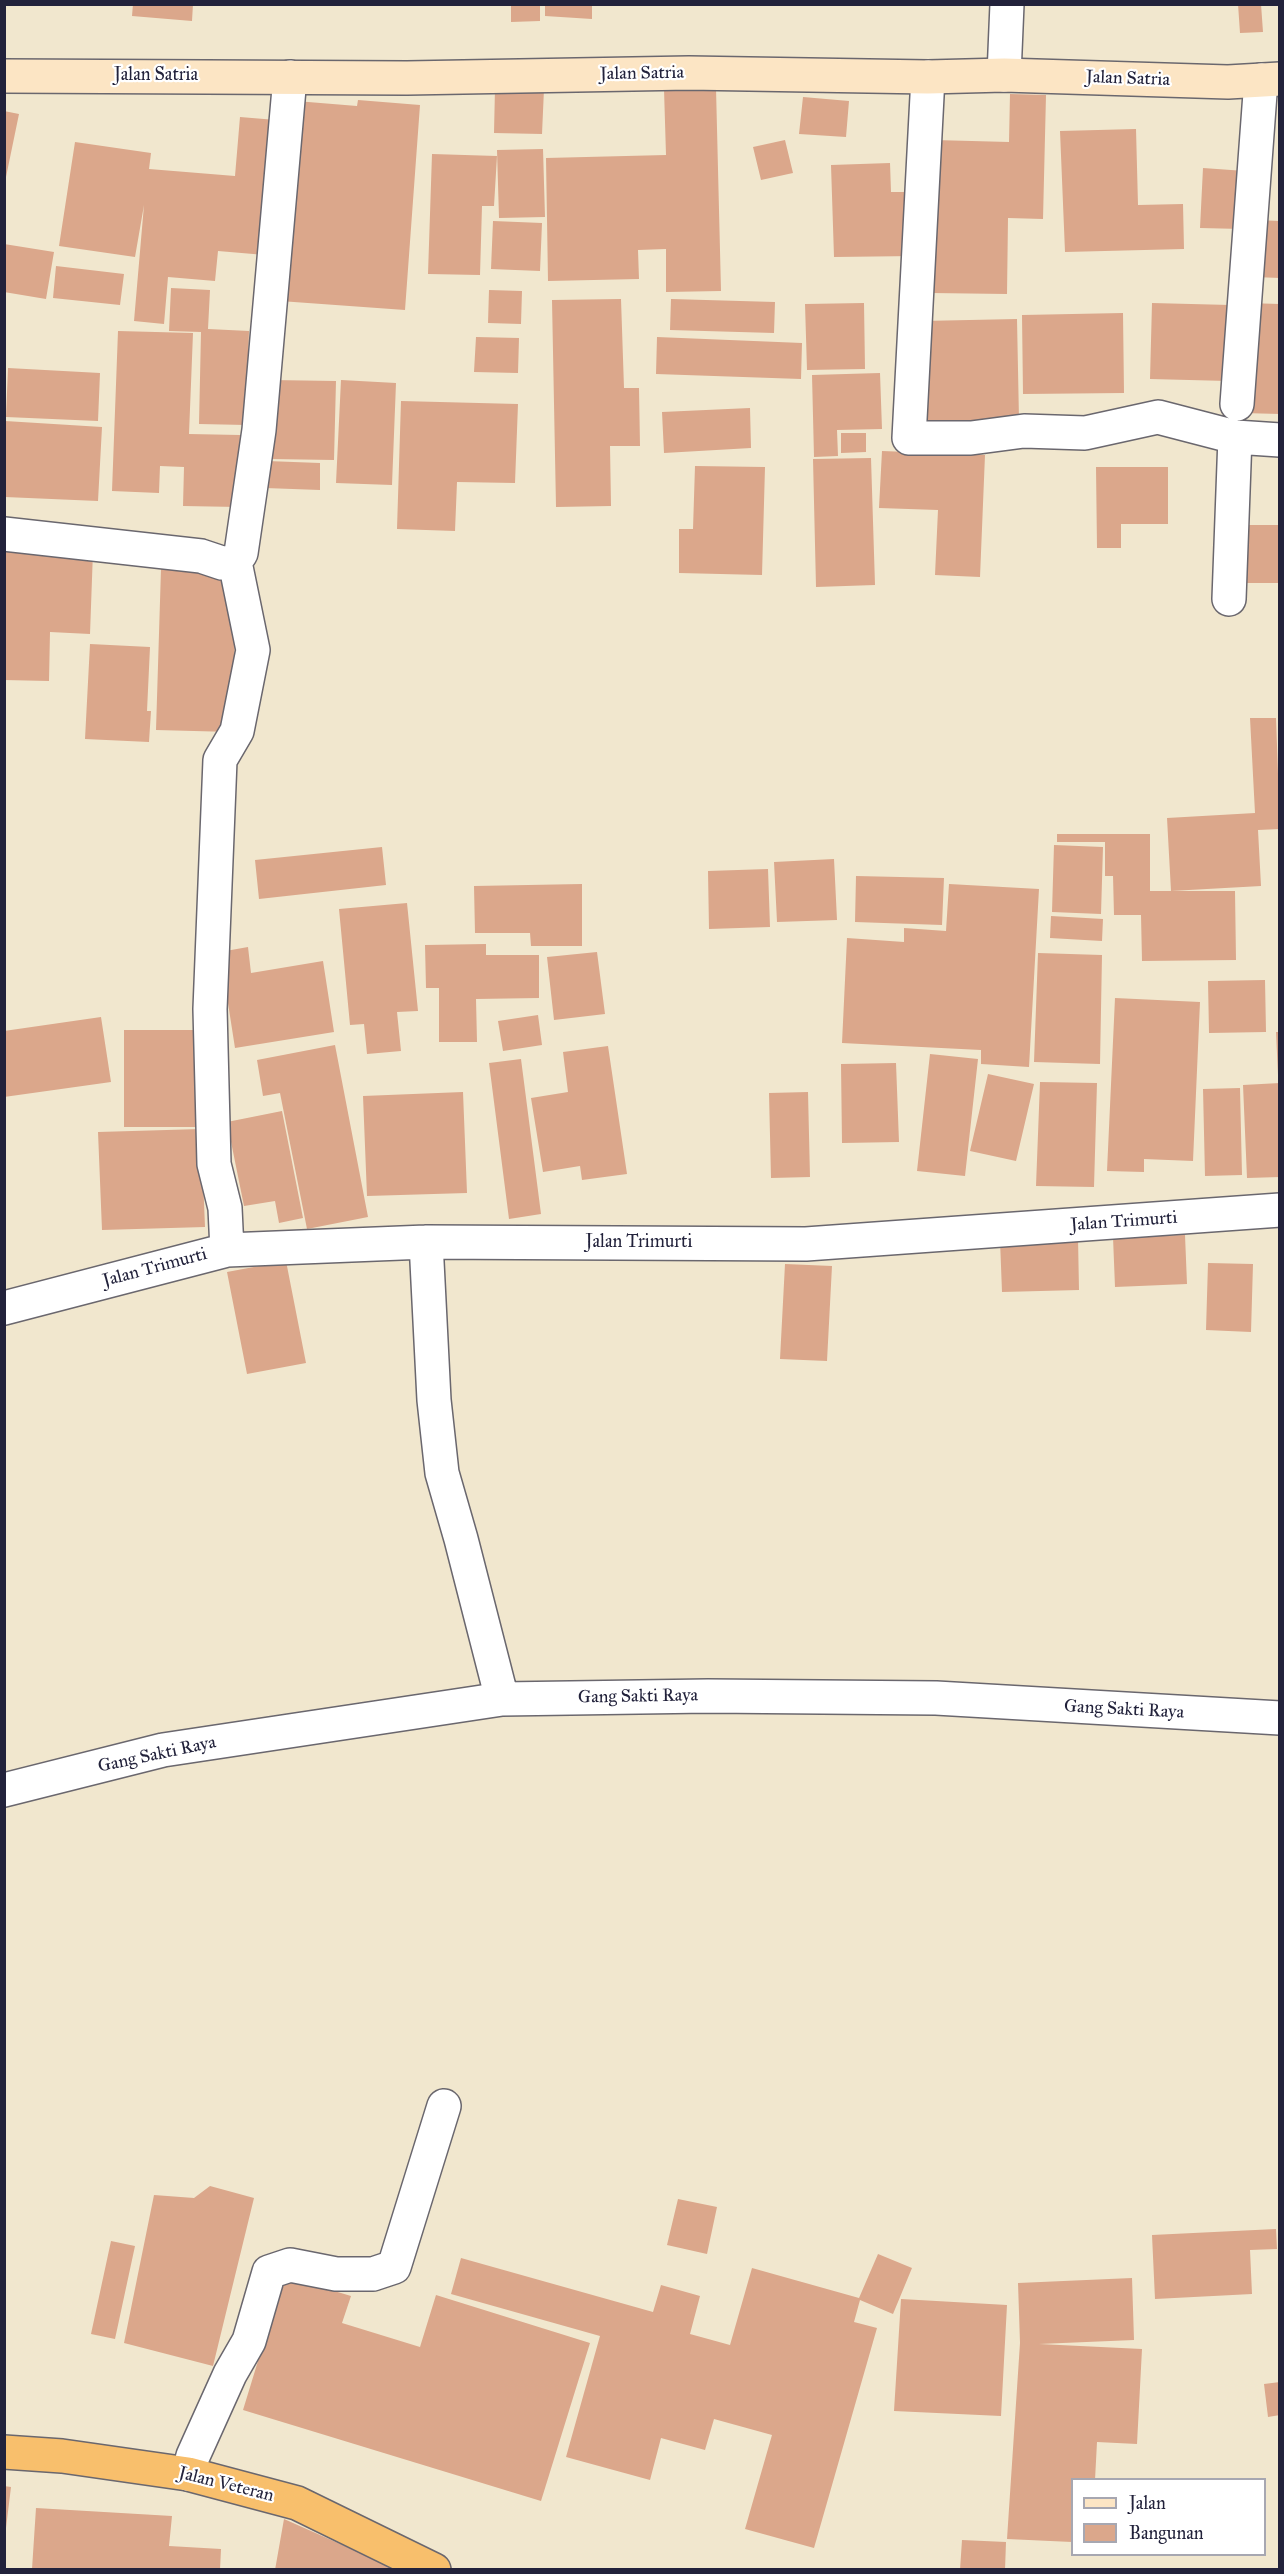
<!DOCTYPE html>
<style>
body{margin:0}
#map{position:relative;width:1284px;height:2574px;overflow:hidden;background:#f1e7ce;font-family:"IM FELL Great Primer",serif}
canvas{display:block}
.frame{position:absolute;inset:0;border:6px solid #22223b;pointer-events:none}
.legend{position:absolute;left:1071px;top:2478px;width:195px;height:78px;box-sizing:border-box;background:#fff;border:2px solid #a7a7b1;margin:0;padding:8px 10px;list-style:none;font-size:18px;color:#22223b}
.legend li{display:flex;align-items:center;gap:12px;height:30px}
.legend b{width:30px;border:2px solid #a7a7b1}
</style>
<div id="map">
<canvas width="1284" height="2574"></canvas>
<div class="frame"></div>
<ul class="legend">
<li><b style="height:8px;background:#fce5c4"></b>Jalan</li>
<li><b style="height:16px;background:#dba78b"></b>Bangunan</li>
</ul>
</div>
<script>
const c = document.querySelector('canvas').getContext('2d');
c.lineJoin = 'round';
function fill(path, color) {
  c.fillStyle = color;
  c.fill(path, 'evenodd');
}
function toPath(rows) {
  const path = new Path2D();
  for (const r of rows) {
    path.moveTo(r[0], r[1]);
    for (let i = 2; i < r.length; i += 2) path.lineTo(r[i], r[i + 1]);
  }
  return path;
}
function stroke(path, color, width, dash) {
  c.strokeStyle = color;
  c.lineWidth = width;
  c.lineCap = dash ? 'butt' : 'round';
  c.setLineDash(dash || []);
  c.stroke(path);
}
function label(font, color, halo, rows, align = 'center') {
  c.font = font + ' "IM FELL Great Primer",serif';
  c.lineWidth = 4.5;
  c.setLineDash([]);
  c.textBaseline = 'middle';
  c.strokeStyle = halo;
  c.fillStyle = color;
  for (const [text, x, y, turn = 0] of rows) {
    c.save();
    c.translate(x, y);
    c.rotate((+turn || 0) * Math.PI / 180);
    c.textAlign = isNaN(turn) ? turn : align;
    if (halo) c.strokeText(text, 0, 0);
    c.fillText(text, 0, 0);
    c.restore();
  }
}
fill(toPath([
 [133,4,193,4,192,21,132,16],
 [511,4,540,4,540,21,511,22],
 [545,4,592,4,592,19,545,16],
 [1238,4,1261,4,1263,32,1240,33],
 [495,88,544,89,542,134,494,133],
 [716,88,721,291,666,292,666,249,638,250,639,279,548,281,546,158,666,155,664,89],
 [1010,94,1046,95,1043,219,1008,218,1007,294,931,293,934,140,1009,142],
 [803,97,849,101,846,137,799,134],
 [358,100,420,105,405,310,280,301,296,101,357,106],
 [4,111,19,114,6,177,4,177],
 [240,117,276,120,265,255,218,251,215,281,168,277,164,324,134,321,144,205,135,257,59,246,75,142,151,153,149,169,235,176],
 [1136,129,1138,205,1183,204,1184,249,1065,252,1060,131],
 [785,140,793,173,761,180,753,147],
 [543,149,545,217,499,218,497,150],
 [432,154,497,156,494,206,482,206,480,275,428,274],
 [890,163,891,192,914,192,915,256,834,257,831,165],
 [1203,168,1245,171,1242,229,1200,228],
 [1256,220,1280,221,1280,278,1254,277],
 [493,221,542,223,540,271,491,269],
 [4,244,54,252,46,299,4,292],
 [56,266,124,274,120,305,53,298],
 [171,288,210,290,208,329,249,331,246,425,199,424,201,332,169,331],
 [489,290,522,291,521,324,488,323],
 [621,299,624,388,639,388,640,446,610,446,611,506,556,507,552,300],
 [671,299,775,302,774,333,670,330],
 [864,303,865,369,807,370,805,304],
 [1152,303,1230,305,1228,381,1150,379],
 [1246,303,1280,304,1280,414,1242,413],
 [1123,313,1124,393,1023,394,1022,315],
 [1017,319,1019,420,925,422,922,321],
 [118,331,193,333,189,434,240,435,238,507,183,506,184,467,160,466,159,493,112,491],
 [476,337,519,338,518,373,474,372],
 [657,337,802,343,801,379,656,374],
 [8,368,100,373,98,421,6,417],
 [880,373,882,429,837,430,838,456,814,457,812,375],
 [271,380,336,381,334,460,270,459],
 [341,380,396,383,392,485,336,483],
 [401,401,518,404,515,483,457,482,455,531,397,529],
 [750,408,751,448,664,453,662,412],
 [5,421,102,427,98,501,5,497],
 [841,433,866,433,866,452,841,453],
 [882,451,985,455,980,577,935,575,938,510,879,508],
 [871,458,875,585,816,587,813,459],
 [267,461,320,463,320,490,265,488],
 [695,466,765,467,762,575,679,573,679,529,693,529],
 [1096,467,1168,467,1168,524,1121,524,1121,548,1097,548],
 [1244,525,1280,525,1280,583,1245,583],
 [4,548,93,551,90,634,50,632,49,681,4,680],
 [161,569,237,572,232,732,156,730],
 [90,644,150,647,147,711,151,711,149,742,85,739],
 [1250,718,1276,718,1280,829,1258,830,1261,886,1171,891,1167,818,1255,813],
 [1057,834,1150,834,1150,891,1235,891,1236,960,1142,961,1141,915,1114,915,1113,876,1105,876,1105,842,1057,842],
 [1054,845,1103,847,1101,914,1052,912],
 [382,847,386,885,259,899,255,860],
 [834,859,837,920,777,922,774,862],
 [768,869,770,927,709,929,708,871],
 [856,876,944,878,942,925,855,922],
 [582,884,582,946,531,946,530,933,475,933,474,886],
 [949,884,1039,889,1029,1067,981,1064,981,1050,842,1043,847,938,904,942,904,928,946,931],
 [407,903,418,1011,397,1012,401,1051,367,1054,364,1024,350,1025,339,909],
 [1051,916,1103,919,1102,941,1050,938],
 [486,944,486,955,539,955,539,998,476,999,477,1042,439,1042,439,988,426,988,425,945],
 [248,947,251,973,323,961,334,1032,235,1048,220,952],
 [597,952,605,1014,554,1020,547,957],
 [1038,953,1102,955,1100,1064,1034,1062],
 [1265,980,1266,1032,1209,1033,1208,981],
 [1115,998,1200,1002,1193,1161,1144,1159,1144,1172,1107,1171],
 [538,1015,542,1045,503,1051,498,1021],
 [101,1017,111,1082,4,1097,4,1031],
 [124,1030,197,1030,197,1127,124,1127],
 [1276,1032,1280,1032,1280,1075,1278,1075],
 [335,1045,368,1217,307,1229,280,1093,263,1096,257,1060],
 [608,1046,627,1174,582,1180,580,1166,543,1172,531,1098,568,1092,563,1052],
 [930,1054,978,1059,965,1176,917,1171],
 [521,1059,541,1214,509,1219,489,1063],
 [896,1063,899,1142,842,1143,841,1064],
 [988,1074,1034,1084,1016,1161,970,1151],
 [1040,1082,1097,1083,1094,1187,1036,1186],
 [1280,1083,1280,1177,1247,1178,1243,1085],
 [1240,1088,1242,1175,1205,1176,1203,1089],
 [463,1092,467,1193,367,1196,363,1096],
 [808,1092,810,1177,771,1178,769,1093],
 [282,1111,303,1218,279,1223,275,1201,244,1206,227,1122],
 [201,1129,205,1227,102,1230,98,1132],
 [1185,1235,1187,1284,1115,1287,1113,1237],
 [1078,1238,1079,1290,1002,1292,1000,1240],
 [286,1261,306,1363,247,1374,227,1272],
 [1208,1263,1253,1264,1251,1332,1206,1330],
 [785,1264,832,1266,827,1361,780,1359],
 [210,2186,254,2198,213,2366,124,2343,154,2195,194,2198],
 [678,2199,717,2207,707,2254,667,2245],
 [1276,2229,1277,2249,1250,2250,1252,2294,1155,2299,1152,2235],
 [111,2241,135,2246,115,2339,91,2334],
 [878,2254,912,2268,893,2314,860,2300,854,2322,877,2328,814,2548,745,2529,772,2435,714,2419,705,2450,661,2438,650,2480,566,2457,600,2336,451,2294,461,2258,653,2312,661,2285,700,2296,690,2334,730,2345,752,2268,859,2298],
 [284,2276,351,2296,342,2323,420,2347,436,2295,590,2343,541,2501,243,2410],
 [1132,2278,1134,2340,1039,2344,1142,2349,1137,2444,1097,2442,1095,2480,1072,2480,1072,2542,1007,2539,1020,2343,1018,2283],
 [901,2299,1007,2305,1001,2416,894,2411],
 [1280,2382,1280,2415,1268,2417,1264,2384],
 [4,2486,11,2487,6,2528,4,2528],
 [36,2508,172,2516,169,2546,221,2549,220,2570,32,2569],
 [284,2519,399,2570,275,2570],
 [962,2540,1006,2542,1005,2570,960,2570]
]), '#dba78b');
const street = toPath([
 [1004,75,1007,4],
 [928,77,909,438,971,438,1024,431,1085,433,1158,417,1235,437,1280,440],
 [1237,404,1261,80],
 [4,534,201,556,222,563,235,562,241,553,259,430,290,77],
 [1229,599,1235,437],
 [426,1242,434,1400,442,1473,461,1539,502,1699],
 [227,1250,225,1208,214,1164,210,1009,220,760,237,731,253,650,235,562],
 [4,1308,227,1250,426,1242,806,1244,1280,1210],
 [4,1790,163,1750,502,1699,708,1696,936,1698,1280,1718],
 [188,2474,193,2456,230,2374,249,2341,269,2272,290,2265,336,2274,373,2274,394,2267,444,2106]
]);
const secondary = toPath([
 [4,76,407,78,689,73,928,77,1004,75,1228,82,1280,79]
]);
const highway = toPath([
 [4,2452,62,2456,188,2474,297,2503,434,2570]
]);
stroke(street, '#6a676e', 36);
stroke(secondary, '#6a676e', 36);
stroke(highway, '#6a676e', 36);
stroke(street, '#fff', 33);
stroke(secondary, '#fce5c4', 33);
stroke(highway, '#f8bf6c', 33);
label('18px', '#22223b', '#fff', [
 ["Jalan Satria",642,74,-1],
 ["Jalan Satria",156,76],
 ["Jalan Satria",1128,79,2],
 ["Jalan Trimurti",1124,1222,-4],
 ["Jalan Trimurti",639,1243],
 ["Jalan Trimurti",155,1268,-15],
 ["Gang Sakti Raya",638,1697,-1],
 ["Gang Sakti Raya",1124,1710,3],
 ["Gang Sakti Raya",157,1755,-12],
 ["Jalan Veteran",226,2485,14]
]);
</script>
